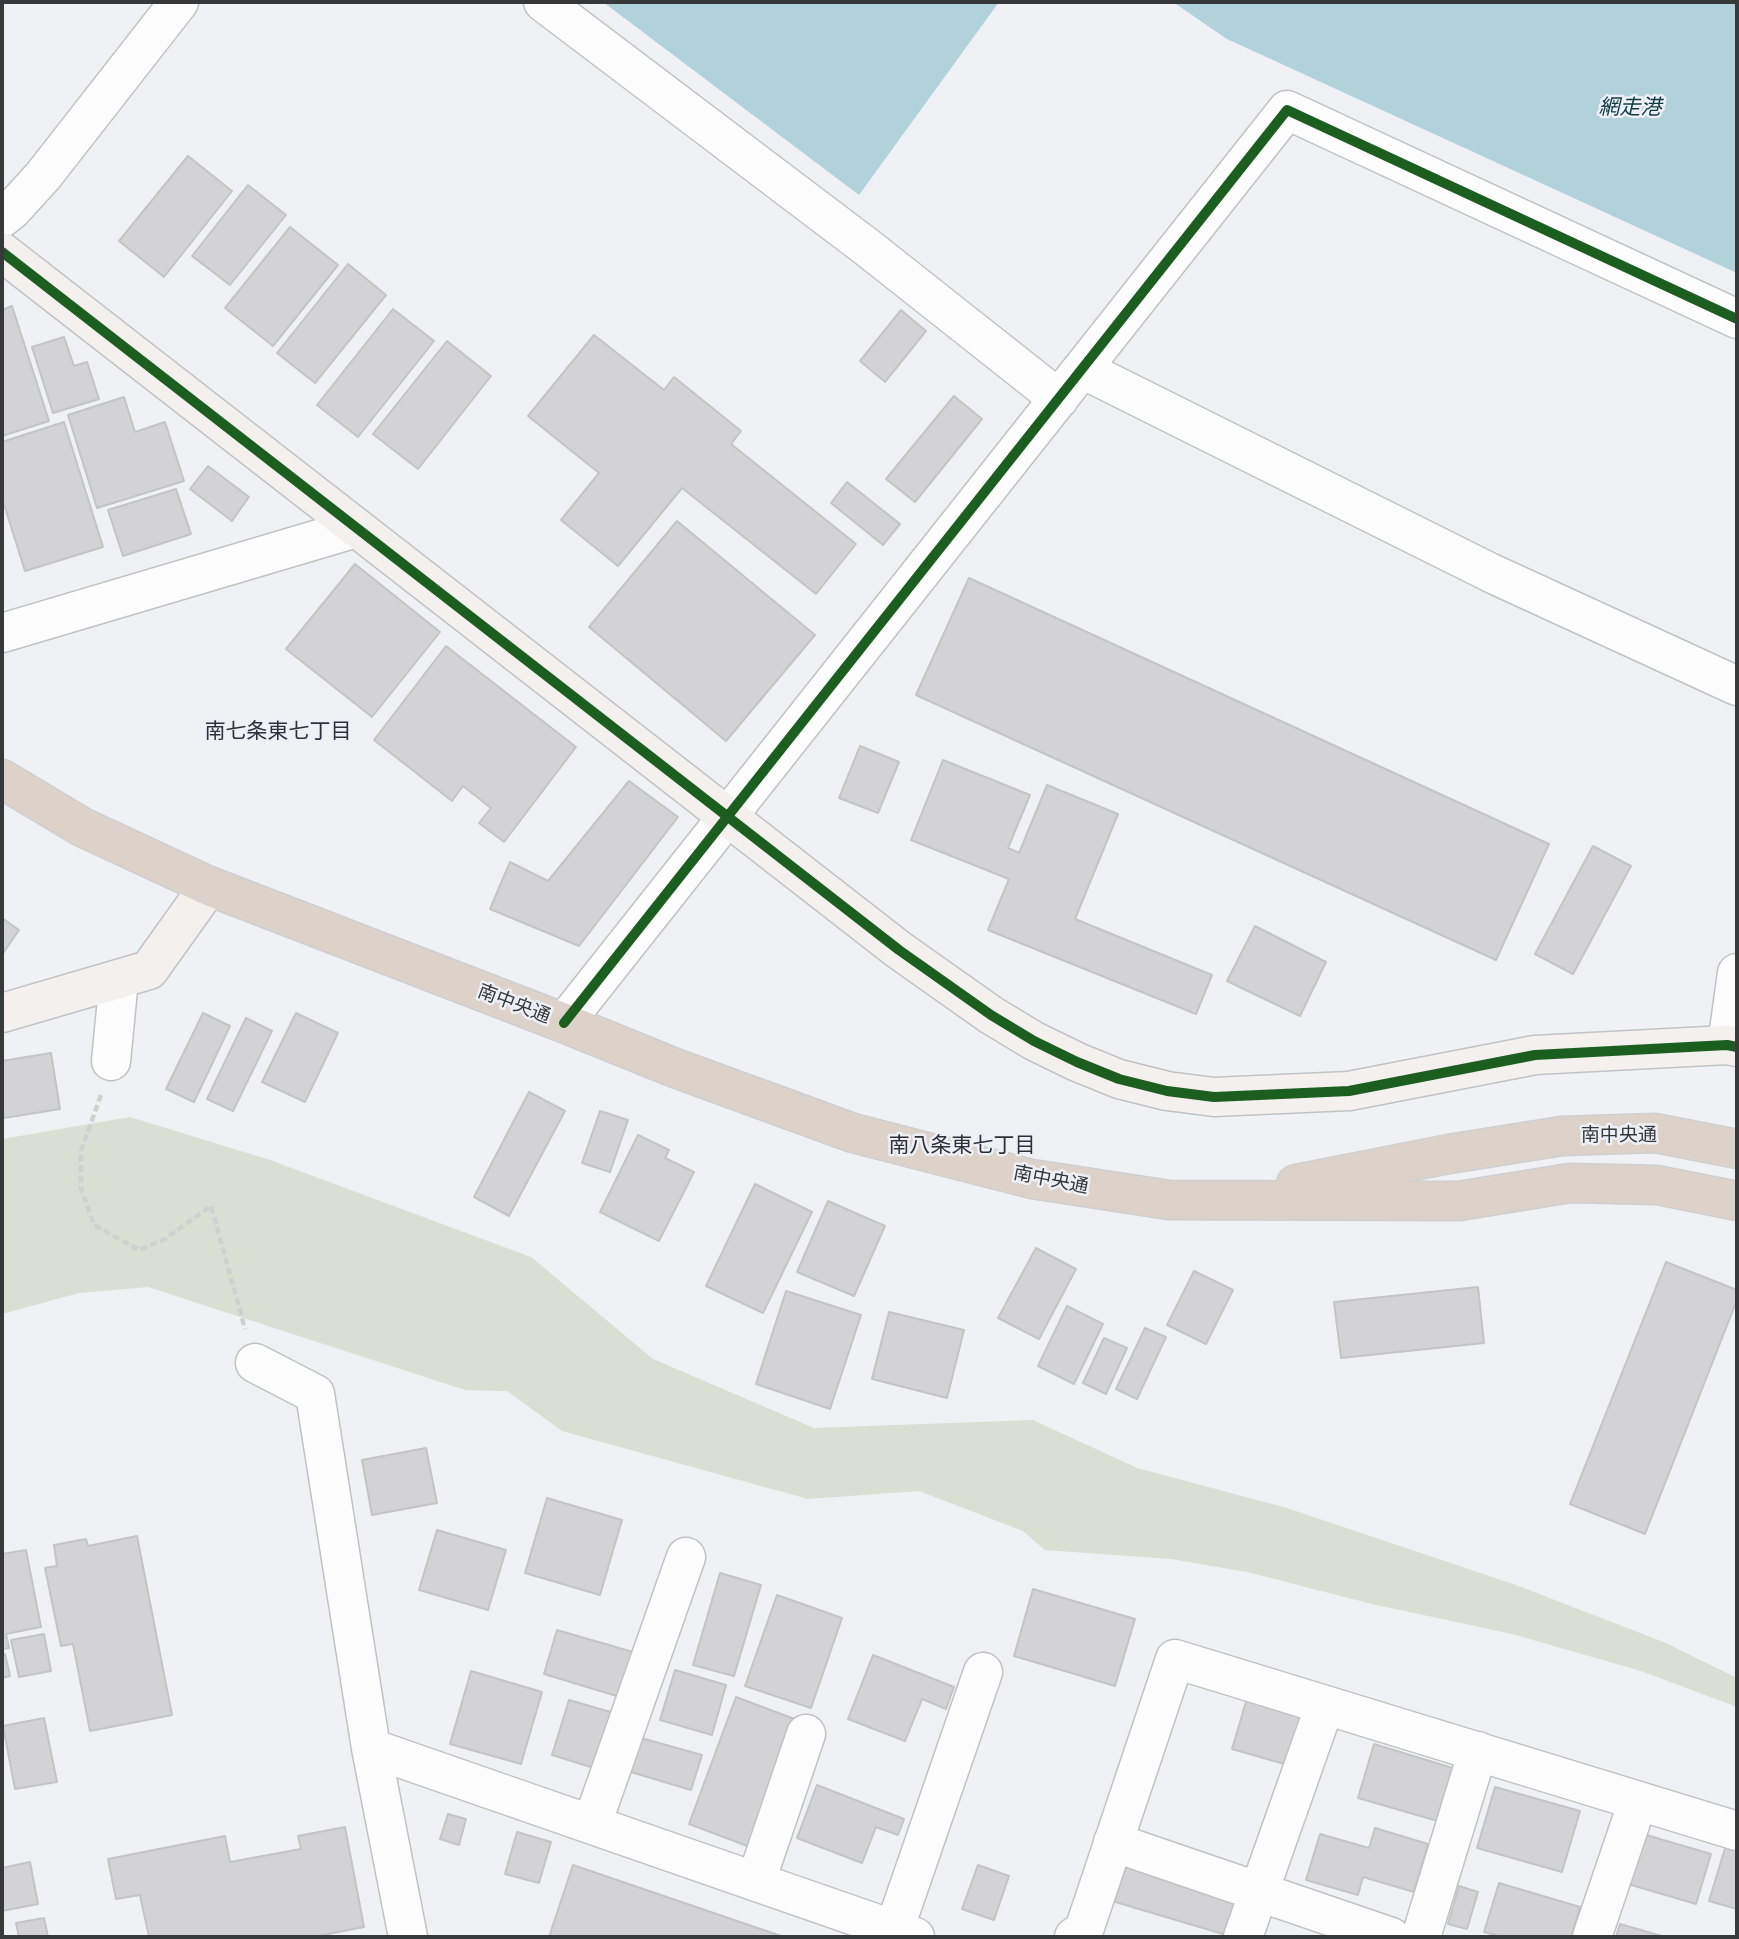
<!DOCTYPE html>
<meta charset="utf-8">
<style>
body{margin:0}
#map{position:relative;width:1739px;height:1939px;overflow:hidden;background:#eff1f5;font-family:Mulish,sans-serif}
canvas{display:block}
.frame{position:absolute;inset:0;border:4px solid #36383a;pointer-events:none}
</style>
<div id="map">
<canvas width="1739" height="1939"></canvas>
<div class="frame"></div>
</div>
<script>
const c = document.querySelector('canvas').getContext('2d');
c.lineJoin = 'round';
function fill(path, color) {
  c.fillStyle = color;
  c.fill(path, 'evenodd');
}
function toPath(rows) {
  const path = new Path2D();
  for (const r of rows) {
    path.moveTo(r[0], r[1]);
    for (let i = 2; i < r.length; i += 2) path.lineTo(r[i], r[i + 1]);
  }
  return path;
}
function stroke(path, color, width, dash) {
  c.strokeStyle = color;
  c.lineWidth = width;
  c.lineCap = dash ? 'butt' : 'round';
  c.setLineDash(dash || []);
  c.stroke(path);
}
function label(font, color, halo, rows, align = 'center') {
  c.font = font + ' Mulish,"Noto Sans JP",sans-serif';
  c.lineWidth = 5;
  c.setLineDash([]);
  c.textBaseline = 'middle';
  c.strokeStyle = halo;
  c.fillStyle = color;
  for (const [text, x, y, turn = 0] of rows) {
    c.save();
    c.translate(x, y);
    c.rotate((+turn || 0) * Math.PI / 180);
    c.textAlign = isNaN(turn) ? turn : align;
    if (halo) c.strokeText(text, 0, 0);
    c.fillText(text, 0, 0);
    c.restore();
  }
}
fill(toPath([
 [130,1117,270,1160,531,1257,653,1359,814,1428,1033,1420,1137,1468,1287,1508,1516,1585,1666,1643,1737,1678,1737,1707,1641,1671,1512,1634,1372,1604,1247,1572,1171,1559,1045,1550,1023,1531,919,1491,808,1499,562,1431,507,1391,465,1390,148,1287,79,1293,2,1314,2,1139]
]), '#dbded3');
fill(toPath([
 [603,2,999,2,859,195],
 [1173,2,1737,2,1737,273,1227,39]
]), '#b1d2da');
const building = toPath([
 [188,156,232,191,164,277,119,241,188,156],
 [248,185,286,215,230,285,192,256,248,185],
 [290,227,338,265,273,346,225,308,290,227],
 [348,264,386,295,315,383,277,353,348,264],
 [12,306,49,421,2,436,2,310,12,306],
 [393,309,434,341,358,437,317,405,393,309],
 [901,310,926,331,885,382,860,361,901,310],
 [594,335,664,390,674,377,741,431,731,444,856,544,816,594,682,488,618,566,561,520,599,473,528,416,594,335],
 [64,337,74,366,87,362,99,399,53,413,32,347,64,337],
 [447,341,491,376,418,469,373,434,447,341],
 [954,396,982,419,915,502,886,479,954,396],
 [124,397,135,432,165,422,184,481,97,508,68,415,124,397],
 [64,422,103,547,25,571,2,498,2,442,64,422],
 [208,466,249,497,232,521,190,489,208,466],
 [847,482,900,524,883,545,831,503,847,482],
 [176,489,191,534,123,556,108,510,176,489],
 [677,521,815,635,726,741,589,627,677,521],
 [355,564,440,632,372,717,286,649,355,564],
 [969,578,1549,844,1496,960,916,695,969,578],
 [446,646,576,747,504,842,479,823,491,808,463,786,452,801,374,740,446,646],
 [860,746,899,762,878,813,839,798,860,746],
 [943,760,1030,795,1008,848,1019,853,1047,785,1118,814,1075,919,1212,975,1196,1014,988,930,1009,879,911,840,943,760],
 [629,781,678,817,579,946,490,909,510,862,548,881,629,781],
 [1593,846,1631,866,1573,974,1535,954,1593,846],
 [2,918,19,930,2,955,2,918],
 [1255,926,1326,962,1300,1016,1227,981,1255,926],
 [203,1013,230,1026,194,1102,166,1089,203,1013],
 [296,1013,338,1033,305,1102,262,1082,296,1013],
 [246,1018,272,1031,233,1111,207,1099,246,1018],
 [51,1053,60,1109,4,1118,2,1104,2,1061,51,1053],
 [529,1092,565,1111,509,1216,474,1197,529,1092],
 [600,1111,628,1120,610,1172,582,1163,600,1111],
 [638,1135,669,1150,665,1158,694,1172,659,1241,600,1212,638,1135],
 [755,1184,812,1212,763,1313,706,1286,755,1184],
 [828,1201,885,1226,854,1296,797,1272,828,1201],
 [1036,1248,1076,1269,1039,1339,998,1318,1036,1248],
 [1666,1262,1737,1290,1737,1300,1645,1534,1570,1504,1666,1262],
 [1194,1271,1233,1290,1206,1344,1167,1325,1194,1271],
 [1478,1287,1484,1343,1341,1358,1334,1302,1478,1287],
 [786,1291,861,1315,830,1409,756,1384,786,1291],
 [1067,1306,1103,1324,1074,1384,1038,1366,1067,1306],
 [889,1312,964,1330,947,1398,872,1379,889,1312],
 [1145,1328,1166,1337,1137,1399,1116,1389,1145,1328],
 [1104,1338,1127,1348,1106,1394,1083,1383,1104,1338],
 [426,1448,437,1503,372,1515,362,1460,426,1448],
 [547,1498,622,1520,600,1595,525,1573,547,1498],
 [437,1530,506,1550,488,1610,419,1590,437,1530],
 [137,1536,172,1715,90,1731,73,1644,61,1646,45,1568,57,1566,54,1545,86,1539,88,1546,137,1536],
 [26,1550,41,1627,6,1634,9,1648,2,1649,2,1554,26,1550],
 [720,1573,761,1585,734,1676,693,1665,720,1573],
 [1033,1589,1135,1619,1115,1686,1014,1656,1033,1589],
 [777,1595,842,1618,811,1708,745,1686,777,1595],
 [557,1630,633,1652,620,1697,544,1674,557,1630],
 [44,1634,51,1671,19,1677,11,1640,44,1634],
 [5,1654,10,1676,2,1678,2,1655,5,1654],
 [873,1655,954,1687,946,1709,922,1699,905,1741,848,1719,873,1655],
 [675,1670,726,1685,712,1735,660,1720,675,1670],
 [471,1671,542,1692,521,1764,450,1744,471,1671],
 [1248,1695,1304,1711,1288,1765,1232,1749,1248,1695],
 [736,1697,797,1720,750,1847,689,1824,736,1697],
 [569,1700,614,1713,597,1769,552,1755,569,1700],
 [44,1718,57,1782,15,1789,3,1726,44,1718],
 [634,1736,702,1755,691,1790,624,1770,634,1736],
 [1374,1744,1456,1769,1441,1822,1358,1798,1374,1744],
 [817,1785,904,1819,898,1835,876,1827,862,1863,797,1838,817,1785],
 [1495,1787,1580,1811,1562,1872,1477,1848,1495,1787],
 [448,1814,466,1819,459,1845,440,1839,448,1814],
 [345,1827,364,1927,313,1937,149,1937,140,1895,116,1899,108,1859,225,1836,230,1862,301,1849,298,1836,345,1827],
 [1375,1828,1428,1844,1414,1892,1363,1877,1358,1895,1306,1880,1320,1834,1369,1848,1375,1828],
 [517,1832,551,1842,539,1883,505,1874,517,1832],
 [1643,1834,1711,1854,1696,1904,1628,1884,1643,1834],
 [1726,1845,1737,1848,1737,1909,1709,1901,1726,1845],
 [30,1862,38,1904,2,1911,2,1868,30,1862],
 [573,1865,784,1937,549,1937,573,1865],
 [978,1865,1009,1876,994,1920,962,1909,978,1865],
 [1122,1866,1243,1901,1233,1937,1112,1901,1122,1866],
 [1499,1883,1580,1907,1571,1937,1503,1937,1484,1932,1499,1883],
 [1459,1886,1478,1892,1467,1929,1448,1924,1459,1886],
 [44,1918,48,1937,19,1937,16,1923,44,1918],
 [1620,1924,1665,1937,1616,1937,1620,1924]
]);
fill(building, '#d3d3d5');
stroke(building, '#c4c4c6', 2);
const street = toPath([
 [543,2,868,248,1059,399],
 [2,218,12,210,43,176,179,2],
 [1082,369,1491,573,1737,686],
 [2,633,356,528],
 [564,1023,1287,110,1737,319],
 [1727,1045,1737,973],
 [111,1061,119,979],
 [255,1363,315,1394,371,1748,408,1937],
 [371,1748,915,1937],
 [592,1824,686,1557],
 [1113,1842,1391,1937],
 [756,1881,806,1734],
 [894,1930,983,1672],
 [1074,1937,1084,1930,1175,1659,1737,1831],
 [1243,1937,1325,1705],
 [1421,1937,1478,1751],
 [1592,1937,1638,1801]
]);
const secondary = toPath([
 [2,252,899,950,991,1015,1034,1041,1077,1062,1119,1079,1167,1091,1214,1097,1349,1091,1535,1055,1727,1045,1737,1047],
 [2,1013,149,970,209,886]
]);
const highway = toPath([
 [2,779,82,827,209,886,564,1023,675,1068,853,1133,1032,1179,1169,1200,1459,1201,1570,1183,1657,1185,1737,1201],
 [1296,1184,1449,1154,1562,1136,1655,1133,1737,1149]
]);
stroke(street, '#c1c2c5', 41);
stroke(secondary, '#c1c2c5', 41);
stroke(highway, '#cdcfd0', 41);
stroke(toPath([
 [101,1095,81,1151,81,1188,94,1225,139,1250,165,1239,211,1206,245,1329]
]), '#d0d0d1', 4.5, [7, 3.5]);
stroke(street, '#fdfdfe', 38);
stroke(secondary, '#f3f0ed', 38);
stroke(highway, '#dcd2c9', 38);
stroke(toPath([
 [2,252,899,950,991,1015,1034,1041,1077,1062,1119,1079,1167,1091,1214,1097,1349,1091,1535,1055,1727,1045,1737,1047],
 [564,1023,1287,110,1737,319]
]), '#1b5e20', 10);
label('19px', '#36383a', '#edf0f7', [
 ["南中央通",514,1004,21],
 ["南中央通",1619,1135],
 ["南中央通",1051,1180,11]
]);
label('italic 21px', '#0f3a44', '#edf0f7', [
 ["網走港",1630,108]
]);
label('21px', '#2e3035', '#edf0f7', [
 ["南七条東七丁目",278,732],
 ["南八条東七丁目",962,1146]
]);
</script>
